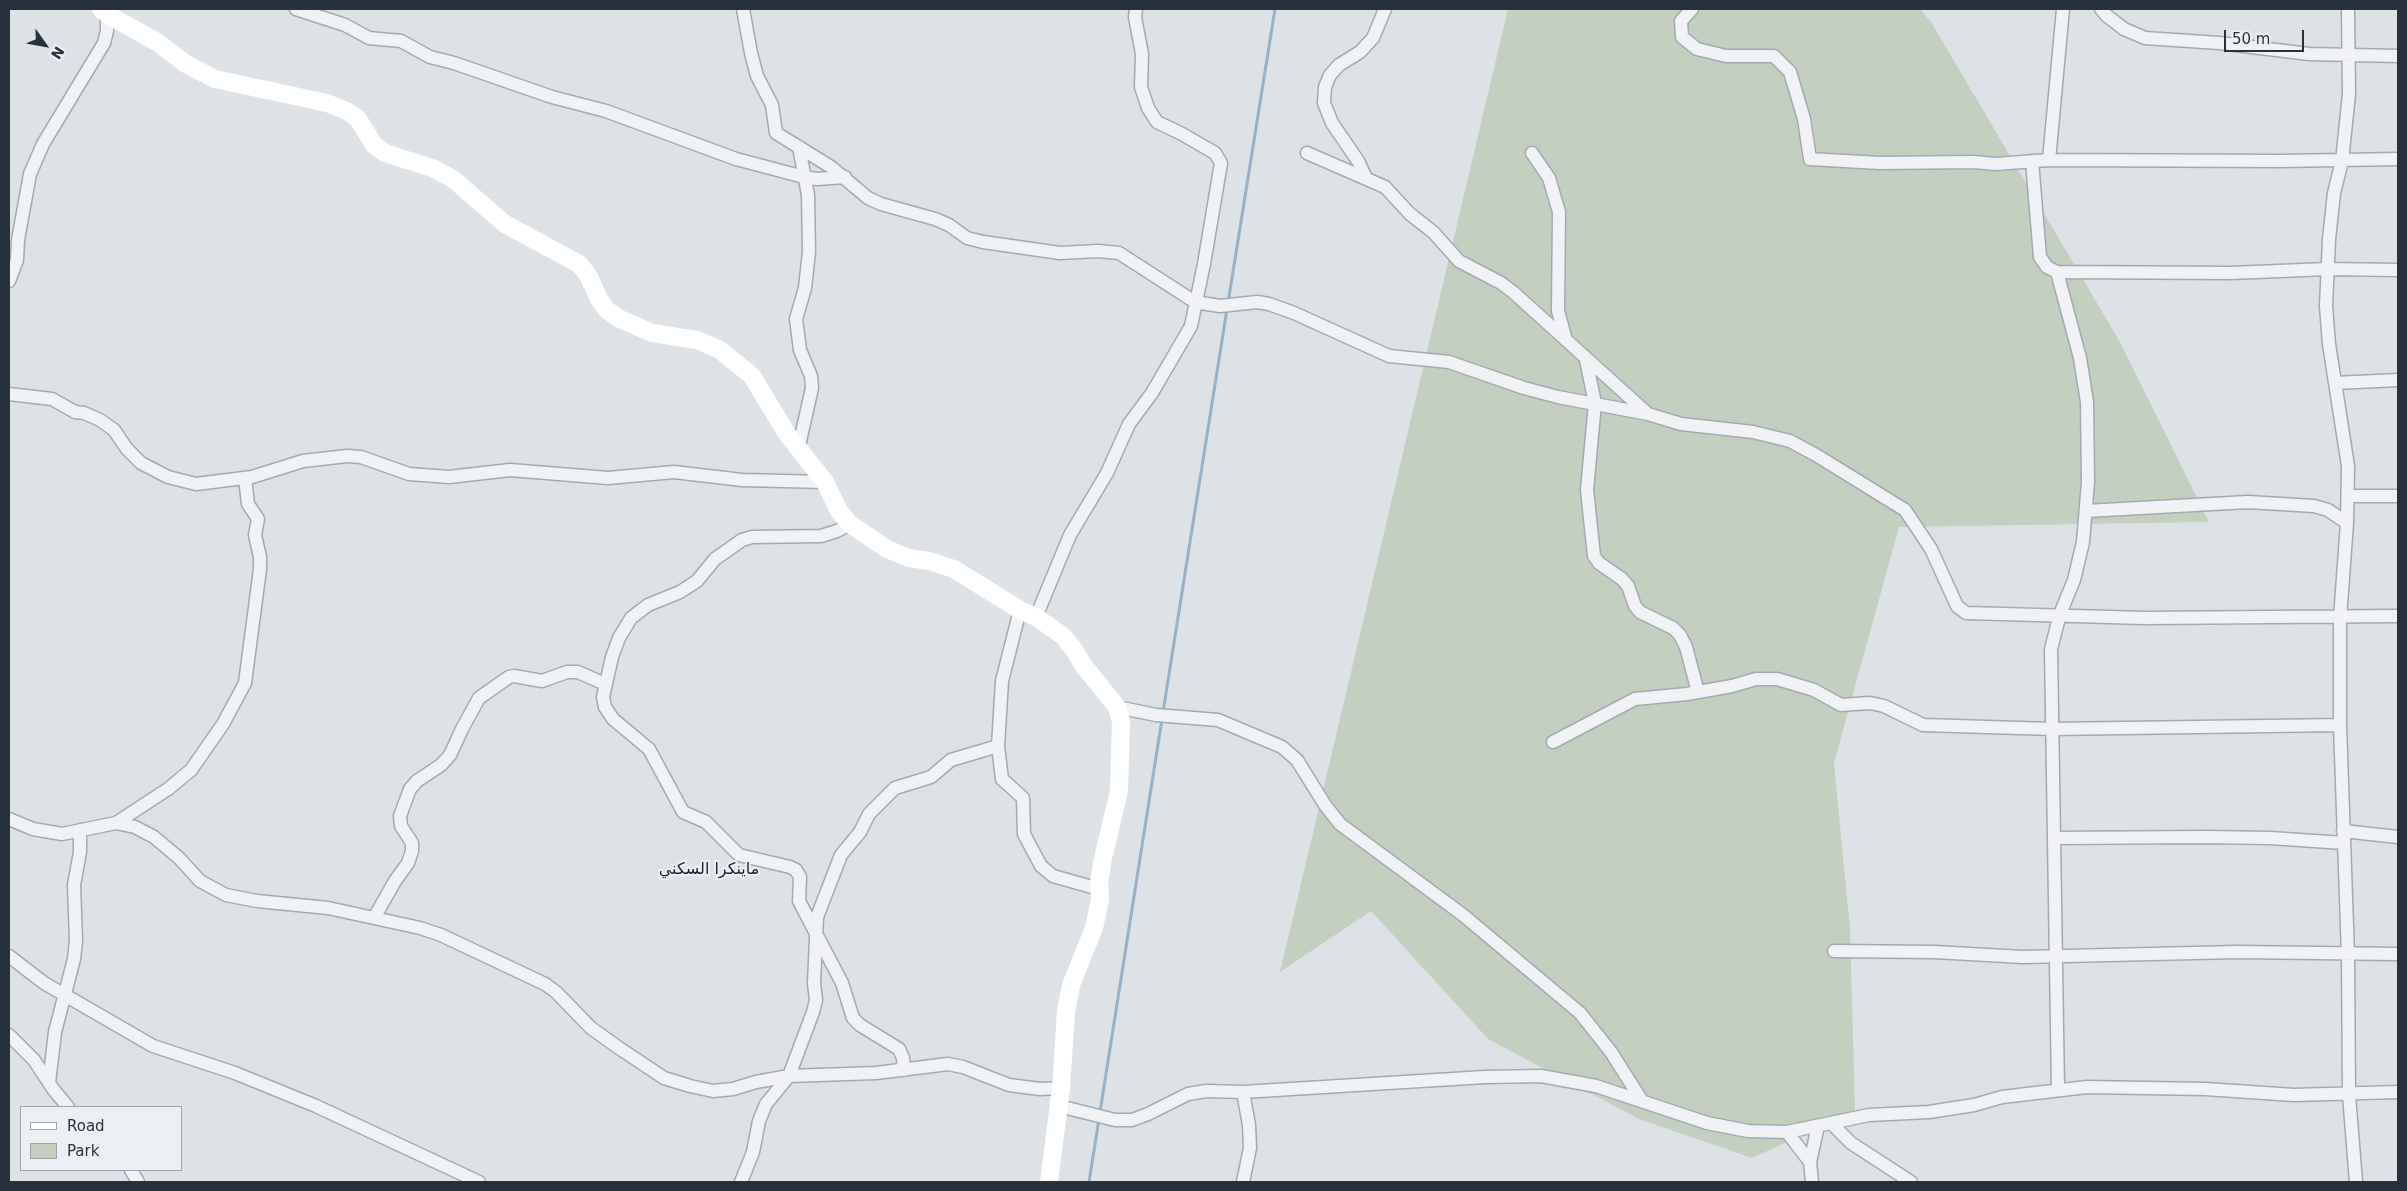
<!DOCTYPE html>
<meta charset="utf-8">
<style>
body{margin:0}
#map{position:relative;width:2407px;height:1191px;overflow:hidden;background:#dde2e7;font-family:"DejaVu Sans",sans-serif}
canvas{display:block}
.frame{position:absolute;inset:0;border:10px solid #27303d;pointer-events:none}
.legend{position:absolute;left:20px;top:1106px;width:162px;height:65px;box-sizing:border-box;background:#ecf0f5;border:1px solid #9da3ab;margin:0;padding:6px 9px;list-style:none;font-size:15px;color:#27303d}
.legend li{display:flex;align-items:center;gap:10px;height:25px}
.legend b{width:25px;border:1px solid #9da3ab}
.north{position:absolute;left:20px;top:20px;width:50px;height:50px;-webkit-text-stroke:4px #ecf0f5;paint-order:stroke;rotate:122deg;font-size:14px;font-weight:700;line-height:20px;text-align:center;color:#27303d}
.north::after{content:'';display:block;margin:auto;width:18px;height:22px;background:#27303d;clip-path:polygon(50% 0,100% 100%,50% 72%,0 100%)}
.scale{position:absolute;left:2224px;top:30px;width:80px;height:22px;box-sizing:border-box;border:2px solid #27303d;border-top:0;padding-left:6px;font-size:15px;line-height:18px;white-space:nowrap;color:#27303d;-webkit-text-stroke:4px #ecf0f5;paint-order:stroke}
</style>
<div id="map">
<canvas width="2407" height="1191"></canvas>
<div class="frame"></div>
<ul class="legend">
<li><b style="height:6px;background:#fff"></b>Road</li>
<li><b style="height:14px;background:#c4d0bf"></b>Park</li>
</ul>
<div class="north">N</div>
<div class="scale">50 m</div>
</div>
<script>
const c = document.querySelector('canvas').getContext('2d');
c.lineJoin = 'round';
function fill(path, color) {
  c.fillStyle = color;
  c.fill(path, 'evenodd');
}
function toPath(rows) {
  const path = new Path2D();
  for (const r of rows) {
    path.moveTo(r[0], r[1]);
    for (let i = 2; i < r.length; i += 2) path.lineTo(r[i], r[i + 1]);
  }
  return path;
}
function stroke(path, color, width, dash) {
  c.strokeStyle = color;
  c.lineWidth = width;
  c.lineCap = dash ? 'butt' : 'round';
  c.setLineDash(dash || []);
  c.stroke(path);
}
function label(font, color, halo, rows, align = 'center') {
  c.font = font + ' "DejaVu Sans",Cairo,sans-serif';
  c.lineWidth = 4;
  c.setLineDash([]);
  c.textBaseline = 'middle';
  c.strokeStyle = halo;
  c.fillStyle = color;
  for (const [text, x, y, turn = 0] of rows) {
    c.save();
    c.translate(x, y);
    c.rotate((+turn || 0) * Math.PI / 180);
    c.textAlign = isNaN(turn) ? turn : align;
    if (halo) c.strokeText(text, 0, 0);
    c.fillText(text, 0, 0);
    c.restore();
  }
}
fill(toPath([
 [1508,9,1920,9,1931,22,2120,342,2209,522,1899,527,1834,763,1850,929,1855,1111,1752,1158,1639,1119,1488,1039,1371,911,1280,972]
]), '#c4d0bf');
stroke(toPath([
 [1228,303,1275,9],
 [1163,712,1227,309],
 [1100,1112,1162,719],
 [1089,1182,1099,1119]
]), '#99b1c6', 3);
const street = toPath([
 [296,9,345,25,369,38,401,41,430,57,454,63,552,97,606,111,736,159,804,177,817,179,845,177],
 [743,9,751,53,757,76,772,105,776,133,831,167,868,198,881,204,935,219,949,225,967,238,983,242,1060,253,1098,251,1119,253,1195,302,1220,306,1257,302,1269,304,1294,313,1389,356,1449,362,1524,388,1558,397,1648,414,1681,424,1753,432,1790,441,1816,455,1905,510,1931,549,1957,606,1966,613,2145,618,2398,616],
 [1692,9,1681,21,1682,37,1697,49,1726,56,1774,56,1790,72,1804,119,1810,159,1879,163,1973,162,1996,164,2049,160,2281,161,2398,159],
 [2101,9,2106,15,2124,29,2145,38,2219,43,2309,54,2398,56],
 [2348,9,2349,94,2342,161,2334,193,2329,239,2326,306,2329,344,2348,466,2347,523,2340,618,2340,725,2348,955,2349,1095,2356,1182],
 [1307,153,1385,187,1410,214,1433,232,1459,261,1501,283,1513,292,1648,414],
 [1532,153,1549,178,1559,212,1558,311,1566,340],
 [2049,160,2063,9],
 [2032,161,2040,257,2047,267,2057,272,2231,273,2327,269,2398,270],
 [1366,178,1358,161,1332,123,1324,103,1325,87,1330,75,1339,65,1360,52,1373,38,1385,9],
 [2057,272,2080,358,2087,402,2088,482,2083,542,2074,580,2060,614,2051,649,2058,1090],
 [9,281,17,260,18,240,30,174,43,144,104,43,107,31,107,10],
 [1586,360,1595,403,1587,490,1594,556,1599,563,1622,579,1628,586,1635,606,1640,612,1673,628,1680,635,1686,647,1698,692],
 [2335,383,2398,380],
 [9,394,52,399,75,412,84,413,100,420,114,430,127,449,141,463,168,477,196,484,252,477,303,461,347,456,361,457,409,474,449,477,510,470,608,478,674,472,742,480,825,482],
 [798,450,812,388,811,376,800,350,796,319,805,288,809,252,808,195,799,147],
 [2348,496,2398,496],
 [2086,511,2248,502,2314,506,2328,510,2347,523],
 [850,524,837,531,821,536,752,537,742,540,715,559,697,581,680,592,648,605,631,618,619,638,612,657,603,697,605,707,613,719,649,749,683,812,706,822,739,855,790,867,796,870,800,877,799,901,842,983,853,1018,860,1025,899,1049,903,1058,904,1070],
 [1020,610,1002,681,998,746,1002,779,1023,798,1024,834,1041,866,1053,876,1099,889],
 [1036,617,1070,535,1107,473,1129,424,1152,393,1191,326,1204,264,1221,163,1215,153,1182,134,1157,122,1148,108,1141,87,1142,54,1135,17,1136,9],
 [1117,707,1156,715,1218,720,1282,747,1297,760,1325,805,1340,824,1463,915,1580,1013,1611,1052,1642,1101],
 [1553,742,1635,699,1687,694,1732,686,1756,679,1777,679,1814,690,1841,705,1870,703,1884,706,1923,725,2052,729,2340,725],
 [9,819,33,829,62,834,116,823,135,827,154,837,179,858,200,881,226,895,257,901,328,908,420,928,441,935,545,984,556,992,591,1028,619,1048,664,1078,690,1086,713,1091,733,1089,756,1082,789,1076,876,1073,948,1064,963,1067,1009,1085,1040,1089,1061,1088],
 [116,823,168,789,191,770,223,724,245,683,260,569,260,557,255,535,258,519,248,504,245,478],
 [2343,831,2398,837],
 [2054,838,2206,837,2270,838,2344,843],
 [374,918,395,881,408,863,412,851,412,843,401,826,400,816,410,789,417,781,441,765,450,755,462,729,479,698,509,677,514,676,542,681,567,672,578,672,605,684],
 [1834,951,1934,952,2023,957,2237,952,2398,954],
 [9,956,44,983,153,1046,235,1073,316,1106,479,1182],
 [9,1035,34,1060,53,1089,68,1107],
 [49,1083,55,1032,74,959,76,941,74,885,80,852,80,830],
 [1243,1092,1249,1125,1250,1148,1243,1182],
 [1059,1106,1115,1120,1132,1120,1148,1114,1188,1094,1206,1091,1243,1092,1485,1077,1541,1076,1596,1086,1707,1123,1748,1131,1787,1132,1869,1115,1929,1112,1974,1105,2002,1097,2087,1087,2205,1089,2294,1095,2398,1092],
 [1831,1123,1851,1143,1911,1182],
 [1787,1132,1810,1162],
 [131,1170,138,1182],
 [741,1182,753,1152,759,1121,766,1104,789,1076,813,1012,816,1000,814,983,817,917,841,855,860,832,869,814,895,788,931,777,951,760,998,746],
 [1812,1182,1810,1162,1818,1126]
]);
stroke(street, '#a3a9b1', 15);
stroke(street, '#f0f2f5', 12);
stroke(toPath([
 [101,9,108,15,157,42,186,64,215,79,327,103,347,111,358,119,374,145,385,153,432,168,453,179,505,224,579,264,588,275,599,299,607,310,618,318,652,333,697,340,720,350,752,376,787,434,825,482,839,511,850,524,887,549,909,558,929,561,954,569,1020,610,1036,617,1063,636,1075,651,1083,665,1117,707,1121,721,1119,791,1103,858,1099,883,1100,900,1094,928,1071,985,1066,1012,1061,1088,1049,1182]
]), '#fff', 18);
label('16px', '#19212e', '#ecf0f5', [
 ["ماينكرا السكني",709,870]
]);
</script>
